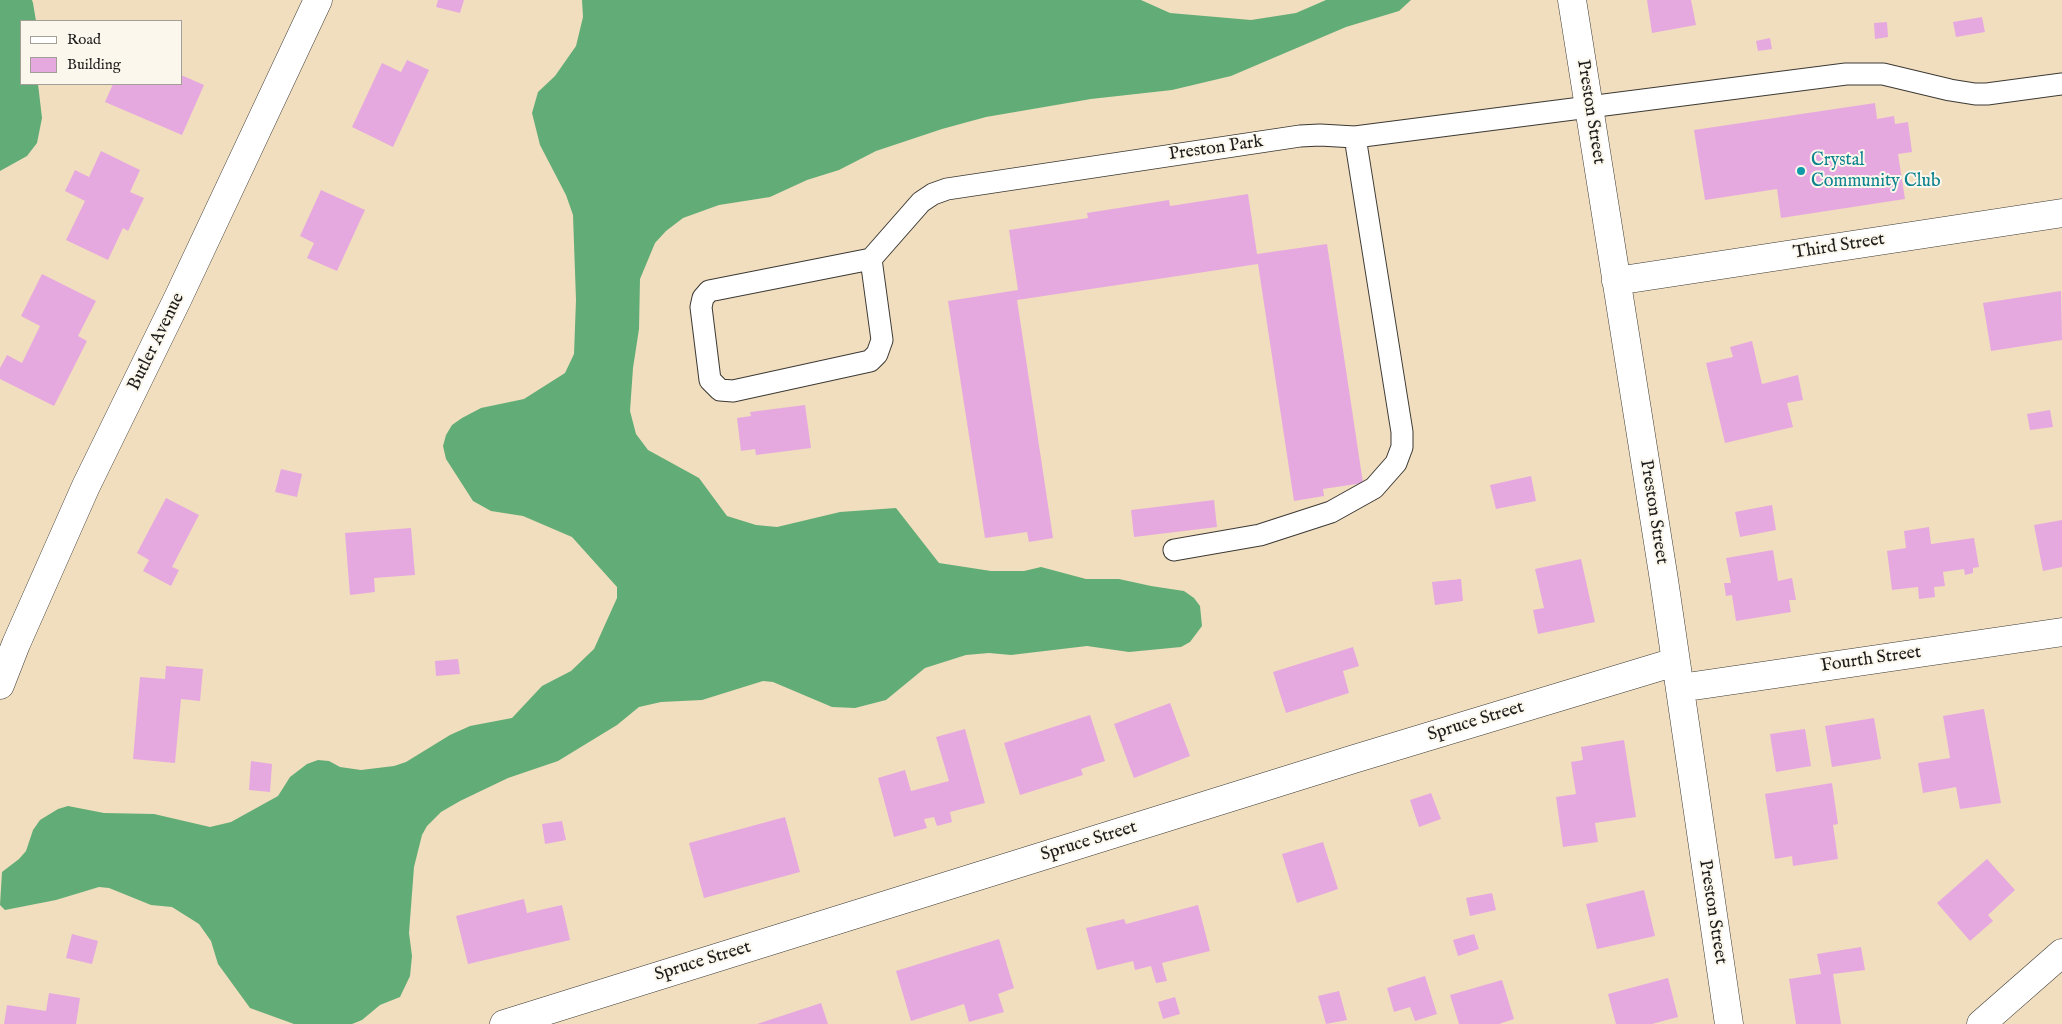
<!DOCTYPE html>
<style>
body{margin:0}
#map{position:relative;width:2062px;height:1024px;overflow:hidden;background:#f1debe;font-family:"IM FELL English",serif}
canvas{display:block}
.legend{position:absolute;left:20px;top:20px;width:162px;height:65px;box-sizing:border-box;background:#fbf7ec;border:1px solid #a29f99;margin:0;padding:6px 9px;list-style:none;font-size:15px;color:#1c1c1c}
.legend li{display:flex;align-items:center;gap:10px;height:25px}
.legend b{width:25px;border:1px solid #a29f99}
</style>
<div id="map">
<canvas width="2062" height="1024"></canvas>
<ul class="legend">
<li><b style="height:6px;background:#fff"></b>Road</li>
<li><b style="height:14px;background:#e6a9df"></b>Building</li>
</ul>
</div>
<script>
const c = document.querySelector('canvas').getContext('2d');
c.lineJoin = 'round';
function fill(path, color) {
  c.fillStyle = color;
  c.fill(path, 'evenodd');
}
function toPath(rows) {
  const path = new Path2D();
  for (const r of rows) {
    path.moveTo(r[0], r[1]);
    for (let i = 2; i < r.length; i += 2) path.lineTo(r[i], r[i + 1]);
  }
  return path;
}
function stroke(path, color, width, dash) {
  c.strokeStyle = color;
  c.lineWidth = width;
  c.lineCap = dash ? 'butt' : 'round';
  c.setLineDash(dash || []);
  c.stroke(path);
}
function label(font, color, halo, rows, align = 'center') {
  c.font = font + ' "IM FELL English",serif';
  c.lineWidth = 4;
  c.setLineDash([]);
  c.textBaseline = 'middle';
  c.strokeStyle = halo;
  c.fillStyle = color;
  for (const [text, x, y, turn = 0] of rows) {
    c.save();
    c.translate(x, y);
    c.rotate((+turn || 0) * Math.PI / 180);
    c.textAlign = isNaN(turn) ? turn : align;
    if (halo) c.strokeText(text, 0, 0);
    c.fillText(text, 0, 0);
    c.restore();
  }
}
fill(toPath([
 [0,0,32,0,33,3,36,21,21,21,21,84,38,84,42,118,37,143,27,156,0,171],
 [582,0,1141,0,1170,13,1251,20,1296,13,1326,0,1411,0,1399,11,1346,27,1231,76,1172,90,1091,99,986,117,942,129,876,151,839,170,807,180,770,197,719,205,683,218,666,231,655,243,640,279,639,329,633,368,630,411,636,434,648,450,699,478,727,516,756,525,777,527,840,512,896,508,939,563,991,571,1024,571,1041,567,1086,579,1119,579,1151,586,1184,591,1194,598,1200,606,1202,626,1190,642,1181,647,1129,652,1087,646,1011,655,989,653,966,655,925,668,886,700,855,708,832,707,773,682,763,681,702,700,661,702,639,707,617,725,558,761,508,778,460,801,441,812,427,826,422,835,414,867,409,933,412,956,410,976,400,997,380,1005,362,1020,352,1024,294,1024,250,1008,218,964,211,941,199,924,172,907,151,905,109,888,99,887,56,900,5,910,0,905,2,872,19,859,26,851,33,830,40,820,58,809,68,806,104,813,154,814,210,827,231,822,278,796,290,777,307,764,318,760,329,761,340,767,361,770,394,766,406,762,450,735,470,726,512,718,542,686,571,671,594,649,617,598,617,587,572,537,523,516,491,511,473,501,446,459,443,446,446,435,452,425,462,418,481,408,524,399,565,373,574,354,576,300,573,215,566,195,540,145,532,113,538,92,555,76,576,46,583,17]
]), '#62ad77');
fill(toPath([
 [438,0,464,0,460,13,436,7],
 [1647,0,1691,0,1696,25,1652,33],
 [1982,17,1985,32,1956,37,1953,22],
 [1887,22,1888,37,1875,39,1874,23],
 [1770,38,1772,49,1758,51,1756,41],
 [407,60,429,70,393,147,352,127,382,63,401,72],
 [181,75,204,85,182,135,105,102,113,84,181,84],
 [1875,103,1877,119,1894,116,1895,124,1908,122,1912,152,1898,154,1905,199,1781,218,1777,189,1705,200,1694,130],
 [101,151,140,170,130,192,144,198,128,231,123,228,108,260,66,240,85,201,65,191,75,170,89,177],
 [321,190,365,210,337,271,307,258,314,243,300,236],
 [1248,194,1257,254,1327,244,1363,483,1323,489,1324,496,1294,501,1258,264,1017,300,1053,538,1029,542,1027,532,985,538,948,301,1018,290,1009,230,1088,218,1087,213,1169,200,1170,206],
 [42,274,96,301,78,336,87,341,54,406,0,379,0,368,7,355,22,363,40,326,21,316],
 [2061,291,2062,340,1991,351,1983,303],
 [1752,341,1762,384,1798,375,1803,400,1787,403,1793,427,1725,443,1706,363,1733,357,1730,347],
 [805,405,811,448,756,455,755,449,741,451,737,418,751,416,750,412],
 [2050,410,2053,427,2030,430,2027,414],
 [281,469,302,474,297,497,275,492],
 [1531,476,1536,501,1496,509,1490,485],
 [166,498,199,515,172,567,179,570,171,586,143,571,149,560,137,553],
 [1214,500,1217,527,1134,537,1131,510],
 [1772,505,1776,530,1740,537,1735,512],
 [2062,520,2062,567,2043,571,2034,525],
 [1929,527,1931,544,1974,538,1979,567,1973,568,1973,573,1965,575,1964,569,1943,572,1945,586,1934,587,1935,597,1919,599,1918,587,1892,590,1887,551,1906,548,1904,531],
 [411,528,415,575,374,578,375,592,350,595,345,533],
 [1773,550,1778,581,1792,578,1796,600,1789,600,1791,612,1736,621,1732,595,1726,596,1724,583,1731,583,1726,558],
 [1581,559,1595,622,1538,634,1533,610,1544,608,1535,569],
 [1461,579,1463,601,1435,605,1432,582],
 [1353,647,1359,666,1343,671,1349,693,1286,713,1273,672],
 [458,659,460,674,436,676,435,661],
 [166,666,203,669,200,701,181,699,175,763,133,759,140,677,165,679],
 [1170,703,1190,756,1134,778,1114,724],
 [1984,709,2001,803,1960,809,1956,787,1923,793,1918,763,1950,758,1943,716],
 [1090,715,1105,761,1081,769,1083,775,1020,795,1004,743],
 [1874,718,1881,759,1832,767,1825,726],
 [965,729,985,803,950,812,952,822,937,826,934,817,924,819,927,828,894,837,878,778,905,770,911,791,949,781,936,737],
 [1805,729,1811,766,1776,772,1770,734],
 [1624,740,1636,817,1595,823,1598,842,1563,847,1556,797,1576,794,1571,762,1583,760,1581,747],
 [251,761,272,764,270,792,249,790],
 [1832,783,1838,824,1833,825,1838,859,1793,866,1792,856,1775,859,1765,794],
 [1431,793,1441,819,1419,827,1410,800],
 [785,817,800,872,704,898,689,843],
 [562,821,566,840,545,844,542,824],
 [1323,842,1338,889,1297,903,1282,854],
 [1987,859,2015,890,1988,915,1993,921,1970,941,1937,903],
 [1644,890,1655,936,1597,949,1586,904],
 [1492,893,1496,910,1470,916,1466,898],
 [524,899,527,913,562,905,570,940,468,964,456,916],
 [1198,905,1210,951,1162,963,1167,981,1156,983,1151,966,1135,970,1133,961,1097,970,1086,928,1124,919,1126,924],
 [72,934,98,941,92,964,66,958],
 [1474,934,1479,949,1458,956,1453,940],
 [999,939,1014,988,998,994,1004,1012,969,1022,964,1004,911,1021,896,971],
 [1861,947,1865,970,1833,974,1841,1024,1796,1024,1789,979,1821,974,1817,954],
 [1425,976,1437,1014,1415,1021,1410,1007,1394,1012,1387,988],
 [1668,978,1678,1017,1652,1024,1616,1024,1608,994],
 [1502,980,1514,1019,1499,1024,1459,1024,1450,995],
 [1339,991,1347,1020,1326,1024,1318,996],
 [49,993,80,998,76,1024,4,1024,7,1005,46,1011],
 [1175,997,1180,1014,1163,1019,1158,1002],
 [821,1003,828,1024,757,1024]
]), '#e6a9df');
const lane = toPath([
 [871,259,921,202,933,194,947,189,1300,136,1320,135,1355,137,1846,74,1883,74,1950,90,1975,94,1987,94,2062,84],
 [871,259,882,340,877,354,870,361,733,391,720,390,710,380,701,307,703,298,709,291,871,259],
 [1174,550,1260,535,1331,512,1374,488,1396,463,1402,447,1402,432,1355,137]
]);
const street = toPath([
 [1572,0,1664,580,1729,1024],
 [1616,281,2062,213],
 [0,685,16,644,86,486,178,298,318,0],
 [1680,688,2062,632],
 [504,1024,1354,759,1675,662],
 [1981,1024,2062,953]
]);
stroke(lane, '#3c3934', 23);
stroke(street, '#3c3934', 29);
stroke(lane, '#fff', 21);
stroke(street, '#fff', 28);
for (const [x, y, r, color] of [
 [1801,171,5,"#0f9aa8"]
]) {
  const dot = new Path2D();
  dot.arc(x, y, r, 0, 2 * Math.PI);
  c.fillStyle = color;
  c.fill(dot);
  stroke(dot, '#fbf7ec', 2);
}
label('18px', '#1c1c1c', '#fbf7ec', [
 ["Preston Street",1590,112,81],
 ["Preston Park",1216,149,-8],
 ["Third Street",1839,247,-9],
 ["Butler Avenue",157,342,-64],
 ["Preston Street",1653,512,81],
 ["Fourth Street",1871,660,-8],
 ["Spruce Street",1476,722,-17],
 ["Spruce Street",1089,842,-17],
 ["Preston Street",1712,912,81],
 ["Spruce Street",703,962,-17]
]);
label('18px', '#0d838f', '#fbf7ec', [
 ["Crystal",1811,161],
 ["Community Club",1811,182]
], 'left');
</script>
